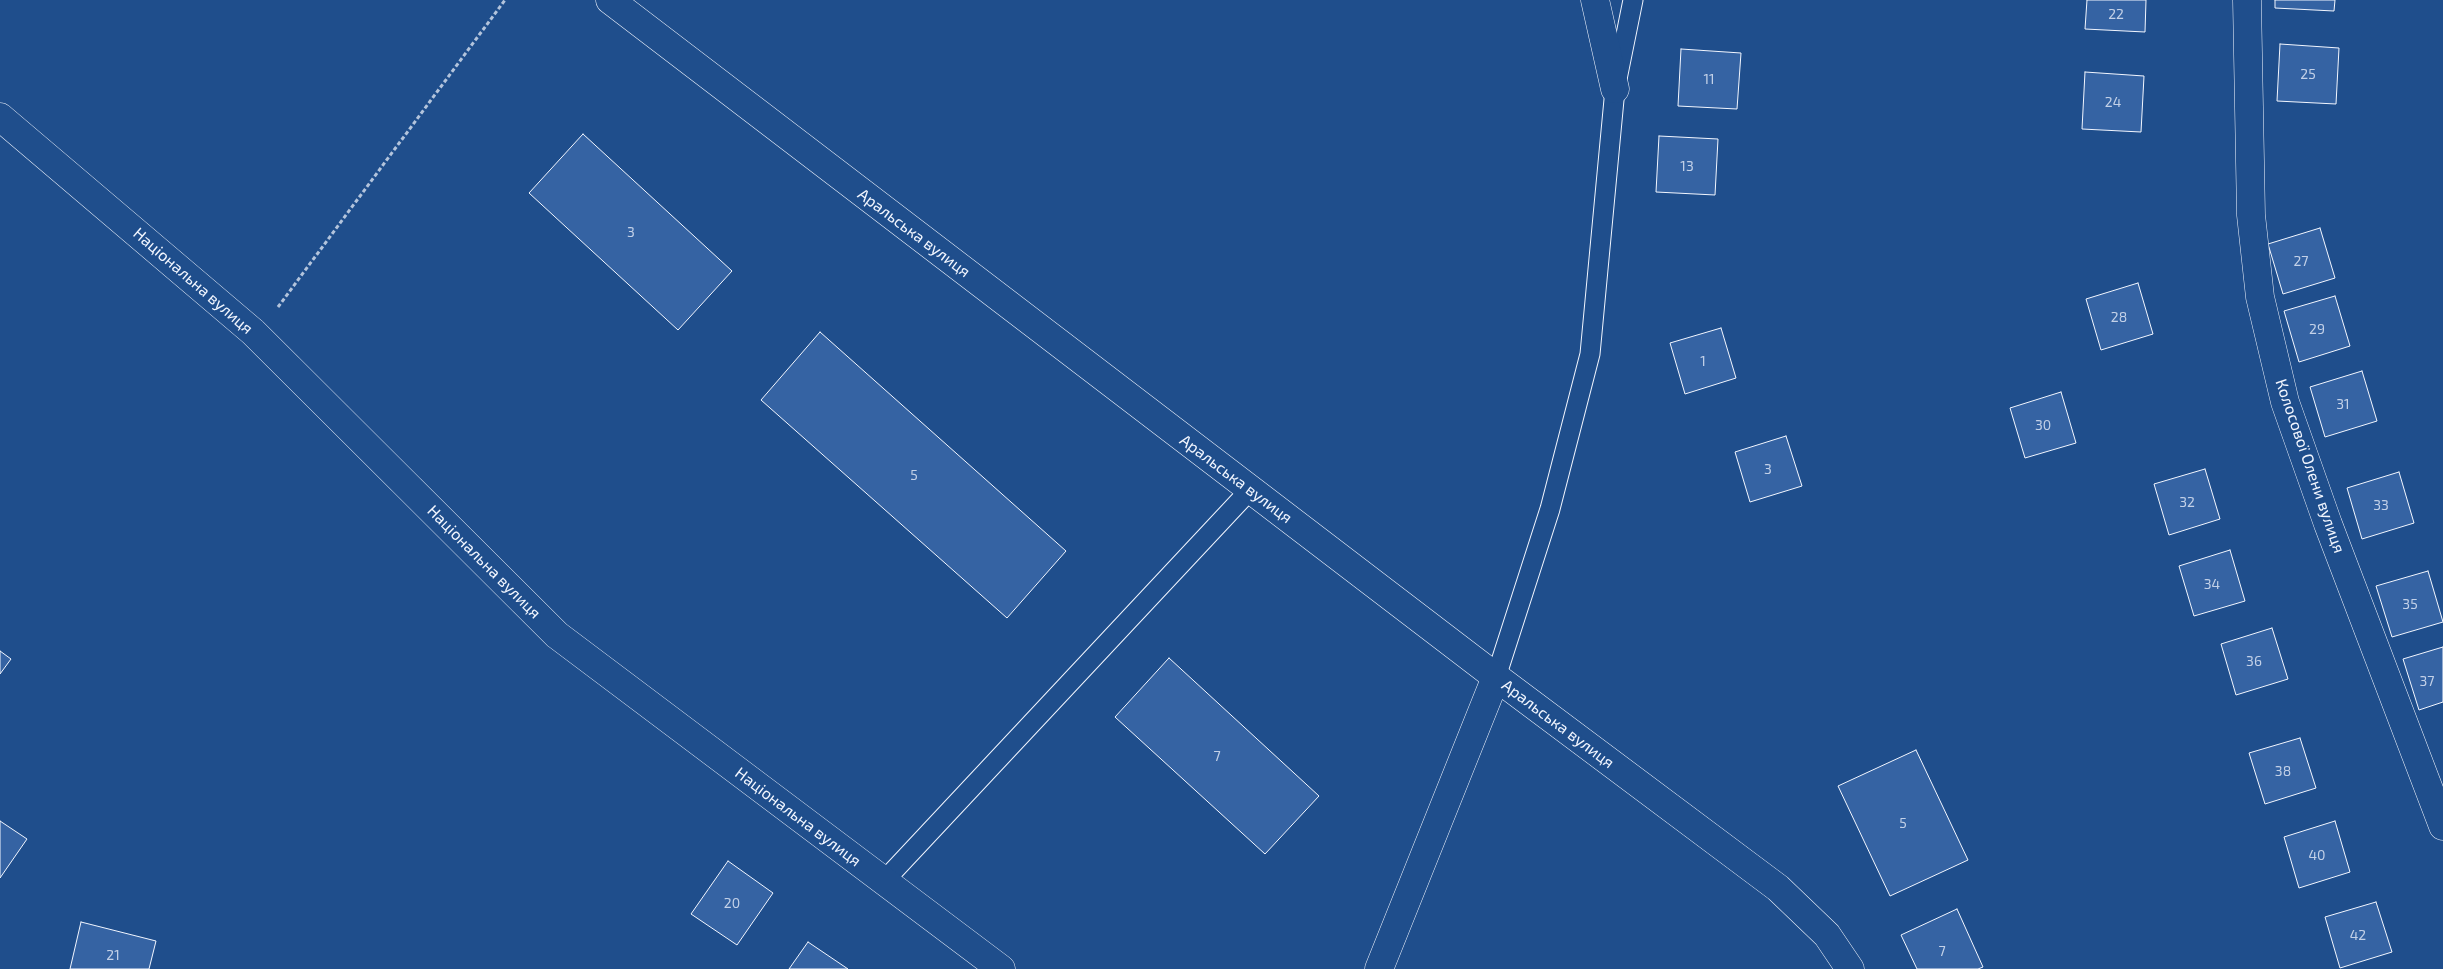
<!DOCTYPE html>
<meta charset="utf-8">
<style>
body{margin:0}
canvas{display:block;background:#1f4e8c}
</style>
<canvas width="2443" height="969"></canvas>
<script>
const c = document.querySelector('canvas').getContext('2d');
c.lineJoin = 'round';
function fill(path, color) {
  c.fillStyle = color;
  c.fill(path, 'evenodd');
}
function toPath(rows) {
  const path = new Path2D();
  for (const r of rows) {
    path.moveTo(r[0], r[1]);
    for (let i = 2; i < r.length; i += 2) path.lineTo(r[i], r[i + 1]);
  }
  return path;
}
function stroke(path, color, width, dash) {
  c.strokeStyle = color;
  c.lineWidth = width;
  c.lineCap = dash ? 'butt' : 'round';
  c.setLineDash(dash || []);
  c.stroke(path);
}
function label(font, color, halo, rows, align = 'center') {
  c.font = font + ' "Exo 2",sans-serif';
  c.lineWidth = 4;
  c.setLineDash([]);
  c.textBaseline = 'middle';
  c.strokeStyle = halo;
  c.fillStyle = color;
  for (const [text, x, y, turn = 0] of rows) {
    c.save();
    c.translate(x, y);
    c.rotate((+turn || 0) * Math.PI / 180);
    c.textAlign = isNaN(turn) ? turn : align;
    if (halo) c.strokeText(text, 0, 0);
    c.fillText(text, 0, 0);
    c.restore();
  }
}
const building = toPath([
 [2087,0,2146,0,2145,32,2085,29,2087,0],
 [2275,0,2335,0,2334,11,2275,8,2275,0],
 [2280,44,2339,48,2336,104,2277,101,2280,44],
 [1681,49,1741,53,1737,109,1678,106,1681,49],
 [2085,72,2144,76,2141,132,2082,129,2085,72],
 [583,134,732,271,678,330,529,193,583,134],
 [1659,136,1718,139,1715,195,1656,192,1659,136],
 [2320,228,2335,278,2283,294,2268,244,2320,228],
 [2138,283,2153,334,2101,350,2086,299,2138,283],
 [2335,296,2350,346,2299,362,2284,311,2335,296],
 [1721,328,1736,378,1685,394,1670,343,1721,328],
 [820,332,1066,551,1007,618,761,400,820,332],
 [2362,371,2377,421,2325,437,2310,387,2362,371],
 [2061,392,2076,443,2025,458,2010,408,2061,392],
 [1786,436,1802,486,1750,502,1735,452,1786,436],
 [2205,469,2220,519,2169,535,2154,484,2205,469],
 [2399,472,2414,523,2362,539,2347,488,2399,472],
 [2230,550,2245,601,2194,616,2179,566,2230,550],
 [2428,571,2443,622,2392,637,2376,586,2428,571],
 [2272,628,2288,679,2236,695,2221,644,2272,628],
 [2443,647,2443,702,2419,710,2403,659,2443,647],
 [0,651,11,659,0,674,0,651],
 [1169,658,1319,796,1265,854,1115,717,1169,658],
 [2300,738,2316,788,2265,804,2249,753,2300,738],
 [1916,750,1968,860,1890,896,1838,786,1916,750],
 [0,821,27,839,0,878,0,821],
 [2335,821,2350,872,2299,888,2284,837,2335,821],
 [728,861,773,893,737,945,691,914,728,861],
 [2376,902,2392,952,2340,968,2325,917,2376,902],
 [1957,909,1983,967,1978,969,1917,969,1901,935,1957,909],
 [81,922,156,941,149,969,70,969,81,922],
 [808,942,848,969,789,969,808,942]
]);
fill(building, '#3563a3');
stroke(building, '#f2f6ff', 1);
const service = toPath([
 [1496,677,1550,509,1590,354,1615,89,1633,0],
 [884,881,1250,490]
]);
const minor = toPath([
 [610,0,1496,677,1778,888,1827,935,1850,969],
 [1595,0,1615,89],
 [2247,0,2251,215,2260,297,2285,402,2328,524,2443,826],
 [0,117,253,332,557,635,1001,969],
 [1379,969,1496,677]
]);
stroke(service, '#f2f6ff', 21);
stroke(minor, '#f2f6ff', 29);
stroke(toPath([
 [278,307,505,0]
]), '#b3c4dc', 3, [4, 2.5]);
stroke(service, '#1f4e8c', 19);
stroke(minor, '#1f4e8c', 28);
label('14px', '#c3d1e8', null, [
 ["22",2116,14],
 ["25",2308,74],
 ["11",1709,79],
 ["24",2113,102],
 ["13",1687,166],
 ["3",631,232],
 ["27",2301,261],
 ["28",2119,317],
 ["29",2317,329],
 ["1",1703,361],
 ["31",2343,404],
 ["30",2043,425],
 ["3",1768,469],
 ["5",914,475],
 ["32",2187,502],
 ["33",2381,505],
 ["34",2212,584],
 ["35",2410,604],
 ["36",2254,661],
 ["37",2427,681],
 ["7",1217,756],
 ["38",2283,771],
 ["5",1903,823],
 ["40",2317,855],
 ["20",732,903],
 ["42",2358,935],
 ["7",1942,951],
 ["21",113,955]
]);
label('16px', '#f2f6ff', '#1f4e8c', [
 ["Аральська вулиця",914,233,37],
 ["Національна вулиця",193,281,41],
 ["Колосової Олени вулиця",2310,466,71],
 ["Аральська вулиця",1236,479,37],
 ["Національна вулиця",484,562,45],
 ["Аральська вулиця",1558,724,37],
 ["Національна вулиця",798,817,37]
]);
</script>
